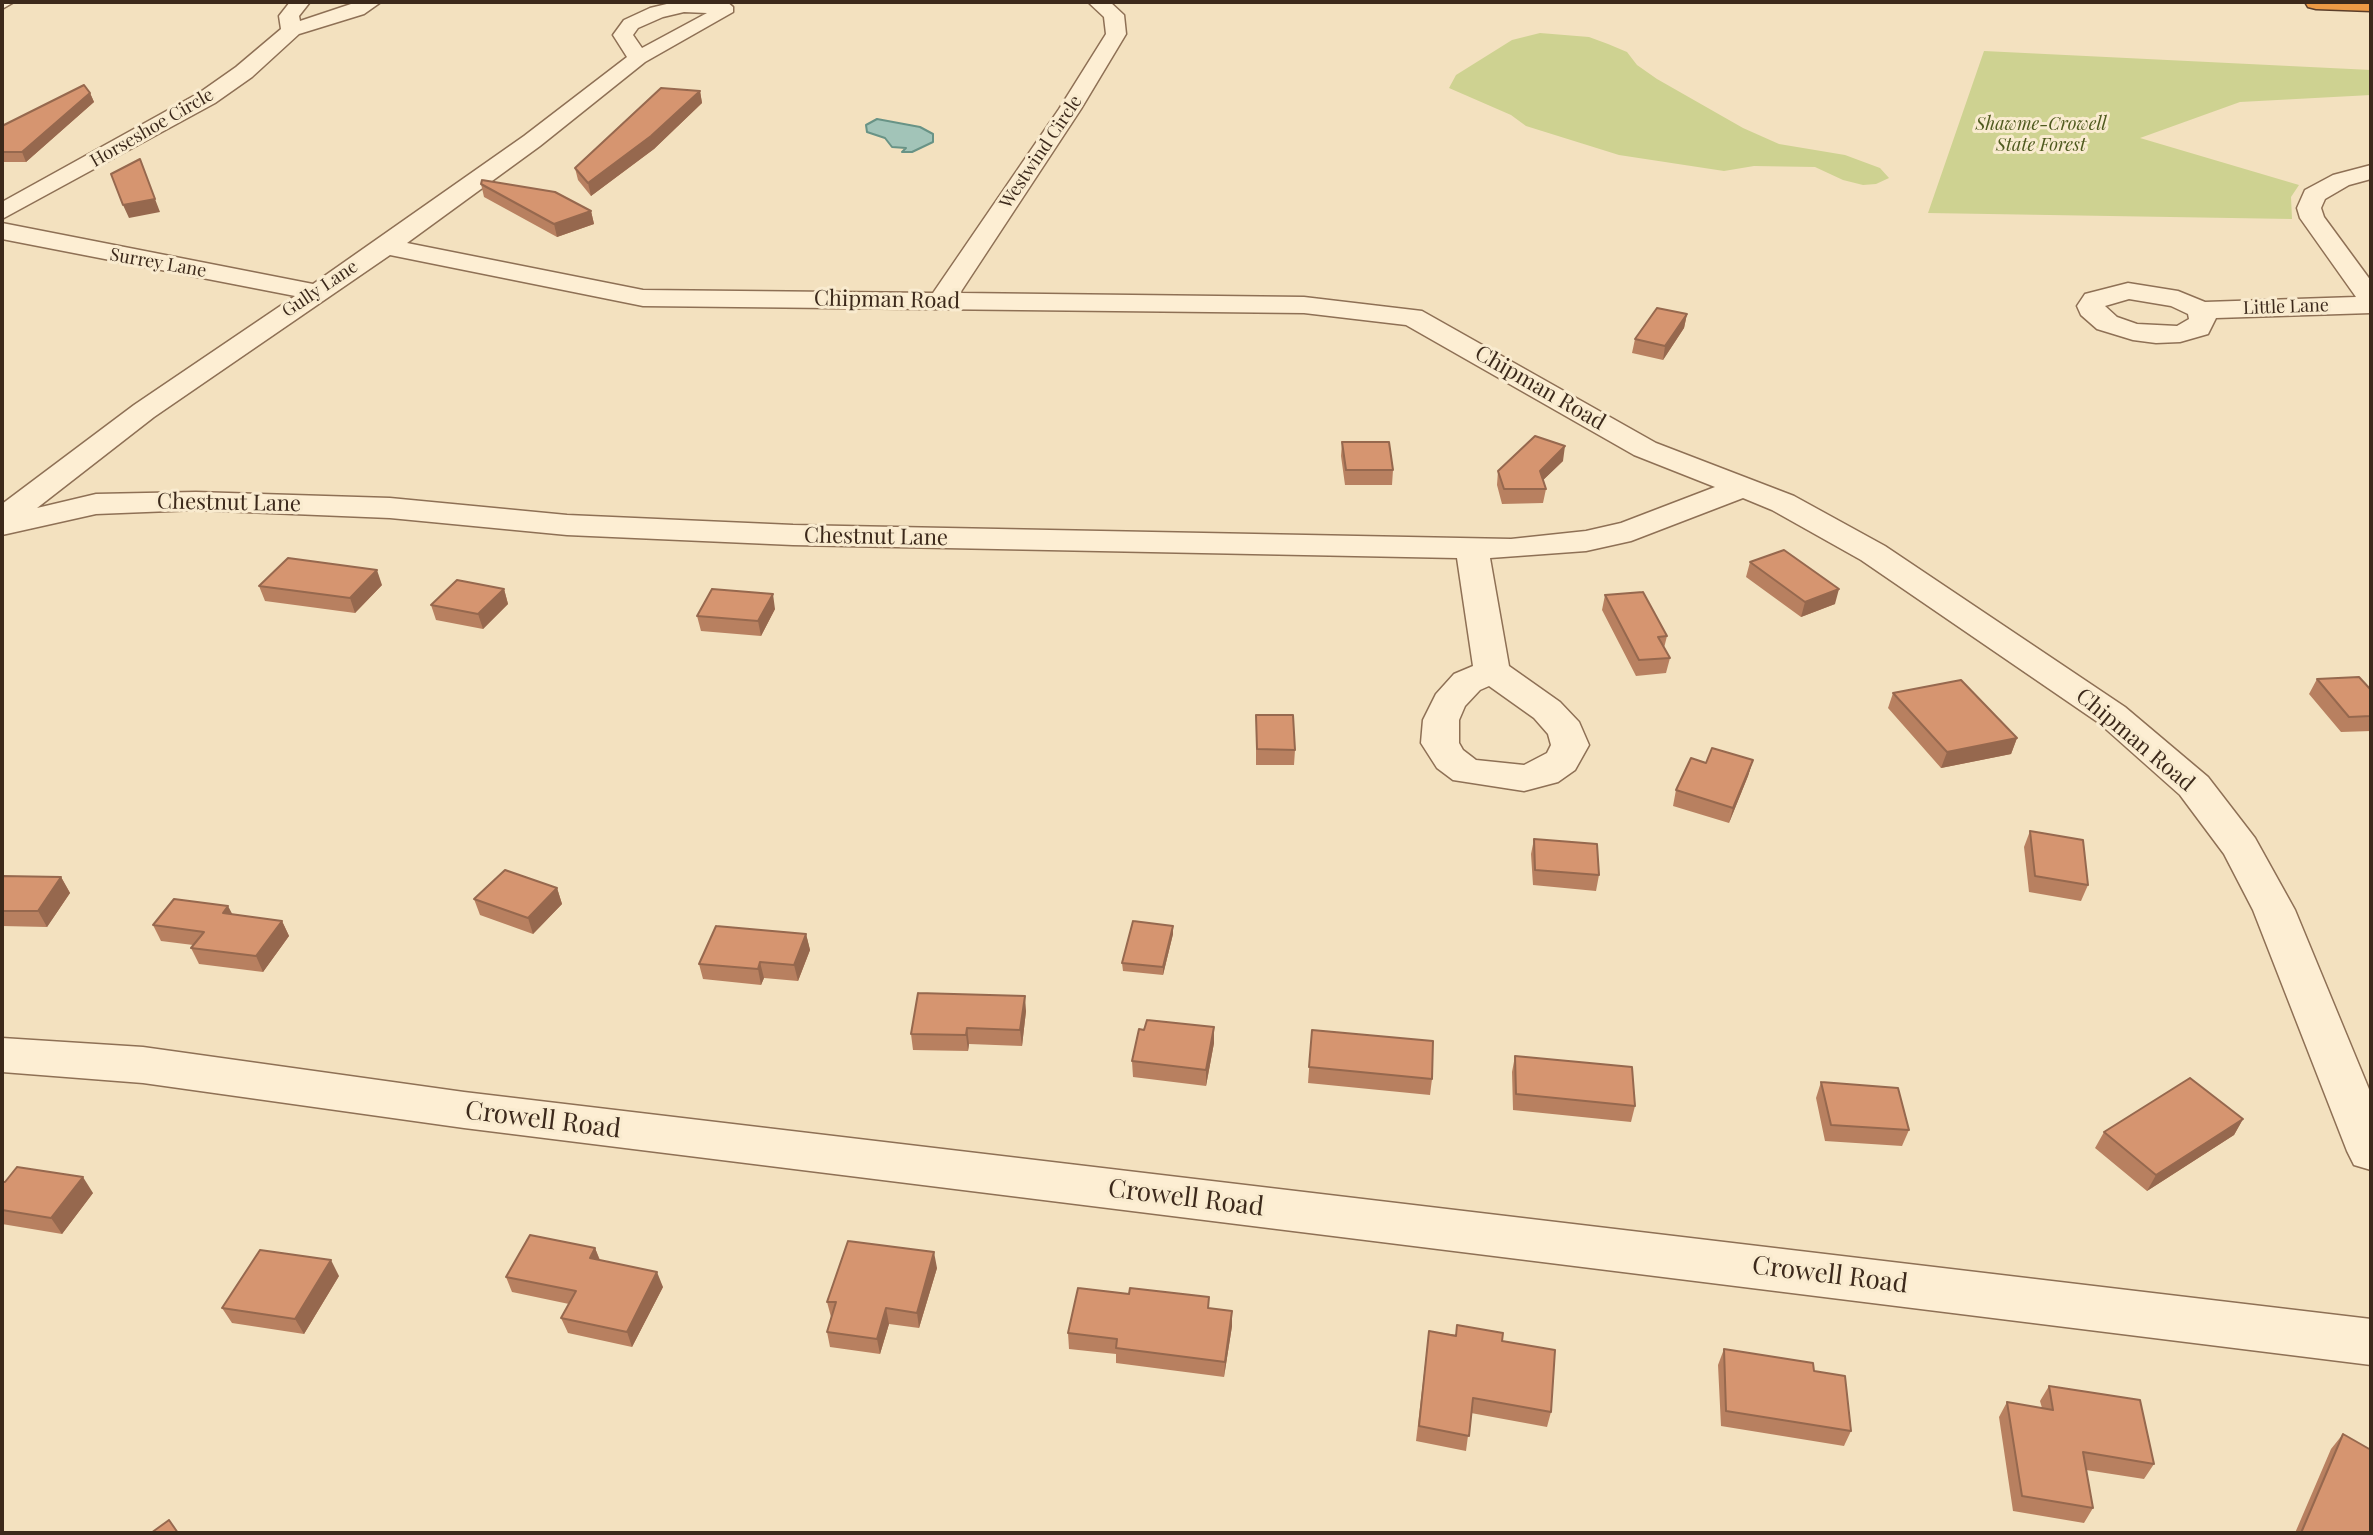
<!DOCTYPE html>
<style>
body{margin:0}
#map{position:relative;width:2373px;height:1535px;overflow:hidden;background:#f3e1bf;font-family:"Playfair Display",serif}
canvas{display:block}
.frame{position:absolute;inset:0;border:4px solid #3c291b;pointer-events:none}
</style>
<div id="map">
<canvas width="2373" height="1535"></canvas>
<div class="frame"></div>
</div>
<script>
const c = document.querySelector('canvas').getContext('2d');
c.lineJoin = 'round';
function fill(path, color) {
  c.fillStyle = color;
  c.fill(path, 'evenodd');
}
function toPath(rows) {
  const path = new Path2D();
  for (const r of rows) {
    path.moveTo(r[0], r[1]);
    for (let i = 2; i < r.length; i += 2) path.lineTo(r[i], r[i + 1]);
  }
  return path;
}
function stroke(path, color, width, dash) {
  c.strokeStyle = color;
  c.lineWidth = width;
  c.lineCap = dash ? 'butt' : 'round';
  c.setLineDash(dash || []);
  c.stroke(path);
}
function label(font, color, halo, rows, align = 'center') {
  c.font = font + ' "Playfair Display",serif';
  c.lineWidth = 6;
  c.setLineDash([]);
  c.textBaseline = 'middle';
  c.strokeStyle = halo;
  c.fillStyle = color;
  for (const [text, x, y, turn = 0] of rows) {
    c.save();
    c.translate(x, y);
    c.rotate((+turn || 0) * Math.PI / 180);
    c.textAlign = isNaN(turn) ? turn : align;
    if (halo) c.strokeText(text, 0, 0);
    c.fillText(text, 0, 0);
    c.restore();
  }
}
fill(toPath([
 [1540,33,1589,37,1608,44,1627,52,1637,65,1657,79,1743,128,1779,144,1845,155,1880,168,1889,178,1876,184,1863,185,1843,180,1815,167,1754,166,1724,171,1619,155,1526,126,1511,115,1449,88,1456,75,1512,40],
 [1984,51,2371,70,2371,95,2240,102,2140,138,2299,185,2291,197,2292,219,1928,213]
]), '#ced291');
const water = toPath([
 [877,119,920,127,933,134,933,142,912,152,902,152,906,148,892,147,885,138,867,132,866,125,877,119]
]);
fill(water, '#a2c4b8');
stroke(water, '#689386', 2);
const street = toPath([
 [2,2,14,2,2,9,2,2],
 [290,2,310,2,299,16,300,21,357,2,381,2,364,14,299,34,252,77,215,103,2,219,2,202,199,93,236,67,281,29,279,16,290,2],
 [675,2,727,2,733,7,733,12,645,62,540,146,407,243,643,290,933,293,1059,109,1106,34,1104,17,1088,2,1110,2,1124,15,1126,34,1081,109,960,293,1304,297,1422,311,1656,443,1794,496,1885,546,2125,707,2208,777,2255,838,2295,910,2371,1094,2371,1170,2354,1165,2347,1151,2253,910,2224,854,2180,795,2099,723,1861,560,1772,510,1743,498,1631,541,1586,551,1490,558,1509,666,1560,702,1579,722,1589,745,1575,770,1558,782,1524,791,1453,780,1437,768,1421,743,1423,720,1436,694,1454,674,1473,666,1457,558,793,545,567,535,390,518,196,510,96,514,2,535,2,504,134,405,295,296,2,239,2,223,313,284,524,136,627,57,613,35,624,20,650,8,675,2],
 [684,12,707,13,642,48,633,35,638,28,663,17,684,12],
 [390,255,643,306,1304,313,1406,325,1634,455,1715,487,1621,523,1586,531,1511,539,793,525,567,515,390,498,196,492,96,494,37,508,154,417,390,255],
 [1489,686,1534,718,1548,734,1551,745,1547,753,1524,765,1476,760,1463,750,1459,743,1459,720,1465,706,1480,690,1489,686],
 [2371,165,2371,179,2349,185,2325,199,2321,208,2324,217,2371,281,2371,313,2216,318,2208,334,2180,342,2156,343,2133,340,2097,329,2081,315,2077,306,2085,294,2128,283,2178,291,2205,302,2356,297,2300,218,2297,208,2305,190,2333,175,2371,165],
 [2129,299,2171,306,2188,314,2189,319,2177,326,2137,324,2117,317,2105,306,2129,299],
 [2,1038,143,1047,464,1092,2371,1319,2371,1365,464,1128,143,1083,2,1072,2,1038]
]);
const highway = toPath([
 [2305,2,2371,2,2371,11,2316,9,2308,7,2305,2]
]);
stroke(street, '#8e7055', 3);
stroke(highway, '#5b3e2a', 3);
fill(street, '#fdeed3');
fill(highway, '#ed9a45');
fill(toPath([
 [700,91,702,103,654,149,591,196,578,180,575,168],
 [90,93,94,102,26,162,2,162,2,126],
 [481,184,591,211,594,224,557,237,484,197],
 [1687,314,1684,328,1663,360,1632,353,1635,339],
 [1342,442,1393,470,1392,485,1345,485,1341,456],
 [1563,461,1543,480,1546,489,1543,503,1502,504,1497,485,1498,471],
 [1750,562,1835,604,1801,617,1746,577],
 [382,585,355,613,265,601,259,586],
 [504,589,508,604,483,629,436,620,431,605],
 [1605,595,1667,636,1664,648,1670,658,1666,673,1636,676,1602,610],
 [775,609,761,636,701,631,697,616],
 [2317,679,2371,690,2371,731,2341,732,2309,694],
 [1893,693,2017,738,2011,754,1941,768,1888,708],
 [1256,715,1295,750,1294,765,1256,765],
 [1753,760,1748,776,1729,823,1673,806,1676,790,1706,763],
 [2030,831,2088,885,2081,901,2029,892,2024,847],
 [1534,839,1599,875,1596,891,1533,885,1531,854],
 [2,876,61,877,70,893,47,927,2,926],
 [557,888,562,904,533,934,480,915,474,899],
 [232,914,282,921,289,936,263,972,199,964,191,948,193,945,161,941,153,925],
 [1173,926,1173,934,1163,975,1123,971,1122,963],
 [806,934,810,950,798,981,764,978,761,985,703,979,699,964],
 [1026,1011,1022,1046,969,1044,968,1051,913,1050,911,1034],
 [1312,1030,1432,1079,1430,1095,1308,1083],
 [1214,1043,1206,1086,1133,1077,1132,1061],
 [1515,1056,1635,1106,1631,1122,1513,1110,1512,1072],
 [1821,1082,1909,1130,1902,1146,1825,1141,1816,1098],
 [2243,1119,2234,1135,2147,1191,2095,1148,2104,1132],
 [2,1182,93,1193,62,1234,2,1224],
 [595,1248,600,1260,663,1287,632,1347,568,1333,561,1318,569,1304,512,1292,506,1277],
 [937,1268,919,1328,889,1324,880,1354,830,1347,827,1332,831,1317,827,1302],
 [339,1276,304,1334,232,1323,222,1308],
 [1129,1294,1209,1297,1209,1308,1232,1326,1224,1377,1116,1363,1116,1354,1069,1349,1068,1333],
 [1429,1331,1502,1341,1551,1412,1547,1427,1471,1413,1466,1451,1416,1441],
 [1724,1349,1851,1431,1844,1446,1721,1426,1718,1365],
 [2049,1386,2154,1464,2144,1479,2086,1470,2093,1508,2084,1523,2013,1511,1999,1417,2007,1402,2042,1408,2040,1401],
 [2343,1434,2371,1533,2295,1533,2331,1449]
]), '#b88060');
fill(toPath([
 [700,91,702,103,654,149,591,196,588,183],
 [90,93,94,102,26,162,22,152],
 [155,199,160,212,129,218,123,205],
 [591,211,594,224,557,237,554,224],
 [1687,314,1684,328,1663,360,1665,346],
 [1565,446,1563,461,1538,485,1540,471],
 [377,570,382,585,355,613,350,598],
 [504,589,508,604,483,629,478,614],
 [1839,589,1835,604,1801,617,1805,602],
 [773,594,775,609,761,636,758,621],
 [2017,738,2011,754,1941,768,1947,752],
 [1753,760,1748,776,1729,823,1733,808],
 [61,877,70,893,47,927,38,911],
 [557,888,562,904,533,934,528,918],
 [228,906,236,921,223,913],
 [282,921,289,936,263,972,256,956],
 [1173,926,1173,934,1163,975,1163,967],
 [806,934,810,950,798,981,794,965],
 [760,962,764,978,761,985,758,969],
 [1025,996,1026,1011,1022,1046,1020,1030],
 [1214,1027,1214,1043,1206,1086,1206,1070],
 [967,1028,969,1044,968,1051,966,1035],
 [2243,1119,2234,1135,2147,1191,2156,1175],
 [83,1177,93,1193,62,1234,51,1218],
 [595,1248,601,1264,590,1258],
 [934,1252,937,1268,919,1328,917,1313],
 [331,1260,339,1276,304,1334,295,1319],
 [657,1272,663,1287,632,1347,627,1332],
 [886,1308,889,1324,880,1354,877,1339],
 [1232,1311,1232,1326,1224,1377,1225,1362]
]), '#96684e');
const building = toPath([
 [84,85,90,93,22,152,2,152,2,126,84,85],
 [661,88,700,91,651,136,588,183,575,168,661,88],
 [140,159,155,199,123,205,111,174,140,159],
 [482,180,555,192,591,211,554,224,481,184,482,180],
 [1657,308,1687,314,1665,346,1635,339,1657,308],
 [1535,436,1565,446,1540,471,1546,489,1504,489,1498,471,1535,436],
 [1342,442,1389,442,1393,470,1346,470,1342,442],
 [1784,550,1839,589,1805,602,1750,562,1784,550],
 [288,558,377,570,350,598,259,586,288,558],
 [457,580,504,589,478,614,431,605,457,580],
 [712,589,773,594,758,621,697,616,712,589],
 [1643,592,1667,636,1658,637,1670,658,1639,660,1605,595,1643,592],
 [2359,677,2371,690,2371,716,2349,717,2317,679,2359,677],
 [1961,680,2017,738,1947,752,1893,693,1961,680],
 [1256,715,1293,715,1295,750,1257,749,1256,715],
 [1712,748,1753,760,1733,808,1676,790,1691,758,1706,763,1712,748],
 [2030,831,2083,840,2088,885,2035,876,2030,831],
 [1534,839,1597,844,1599,875,1535,870,1534,839],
 [505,870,557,888,528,918,474,899,505,870],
 [2,876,61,877,38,911,2,911,2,876],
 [174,899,228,906,223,913,282,921,256,956,191,948,204,932,153,925,174,899],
 [1133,921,1173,926,1163,967,1122,963,1133,921],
 [716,926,806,934,794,965,760,962,758,969,699,964,716,926],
 [918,993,1025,996,1020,1030,967,1028,966,1035,911,1034,918,993],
 [1147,1020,1214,1027,1206,1070,1132,1061,1139,1029,1144,1030,1147,1020],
 [1312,1030,1433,1041,1432,1079,1309,1067,1312,1030],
 [1515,1056,1632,1067,1635,1106,1516,1094,1515,1056],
 [2190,1078,2243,1119,2156,1175,2104,1132,2190,1078],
 [1821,1082,1898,1088,1909,1130,1831,1125,1821,1082],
 [17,1167,83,1177,51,1218,2,1210,2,1182,5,1182,17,1167],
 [530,1235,595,1248,590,1258,657,1272,627,1332,561,1318,576,1291,506,1277,530,1235],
 [848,1241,934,1252,917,1313,886,1308,877,1339,827,1332,836,1302,827,1302,848,1241],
 [260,1250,331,1260,295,1319,222,1308,260,1250],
 [1078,1288,1129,1294,1130,1288,1209,1297,1208,1308,1232,1311,1225,1362,1116,1348,1117,1339,1068,1333,1078,1288],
 [1457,1325,1503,1333,1502,1341,1555,1350,1551,1412,1473,1398,1469,1436,1419,1426,1429,1331,1456,1336,1457,1325],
 [1724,1349,1813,1363,1814,1371,1845,1376,1851,1431,1726,1411,1724,1349],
 [2049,1386,2140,1400,2154,1464,2083,1452,2093,1508,2022,1496,2007,1402,2053,1410,2049,1386],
 [2343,1434,2371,1450,2371,1533,2301,1533,2343,1434],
 [169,1520,178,1533,151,1533,169,1520]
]);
fill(building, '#d69570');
stroke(building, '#96684e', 2);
label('italic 18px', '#4f5a1f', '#f9ebcf', [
 ["Shawme-Crowell",2041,124],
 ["State Forest",2041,145]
]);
label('18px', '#3c291b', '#f9ebcf', [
 ["Horseshoe Circle",152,128,-30],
 ["Westwind Circle",1041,152,-56],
 ["Surrey Lane",158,263,10],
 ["Gully Lane",320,289,-34],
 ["Little Lane",2286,307,-2]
]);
label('22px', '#3c291b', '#f9ebcf', [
 ["Chipman Road",887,300,1],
 ["Chipman Road",1540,388,30],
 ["Chestnut Lane",229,503,1],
 ["Chestnut Lane",876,537,1],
 ["Chipman Road",2135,740,40]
]);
label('26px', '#3c291b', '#f9ebcf', [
 ["Crowell Road",543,1120,7],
 ["Crowell Road",1186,1198,7],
 ["Crowell Road",1830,1275,7]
]);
</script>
